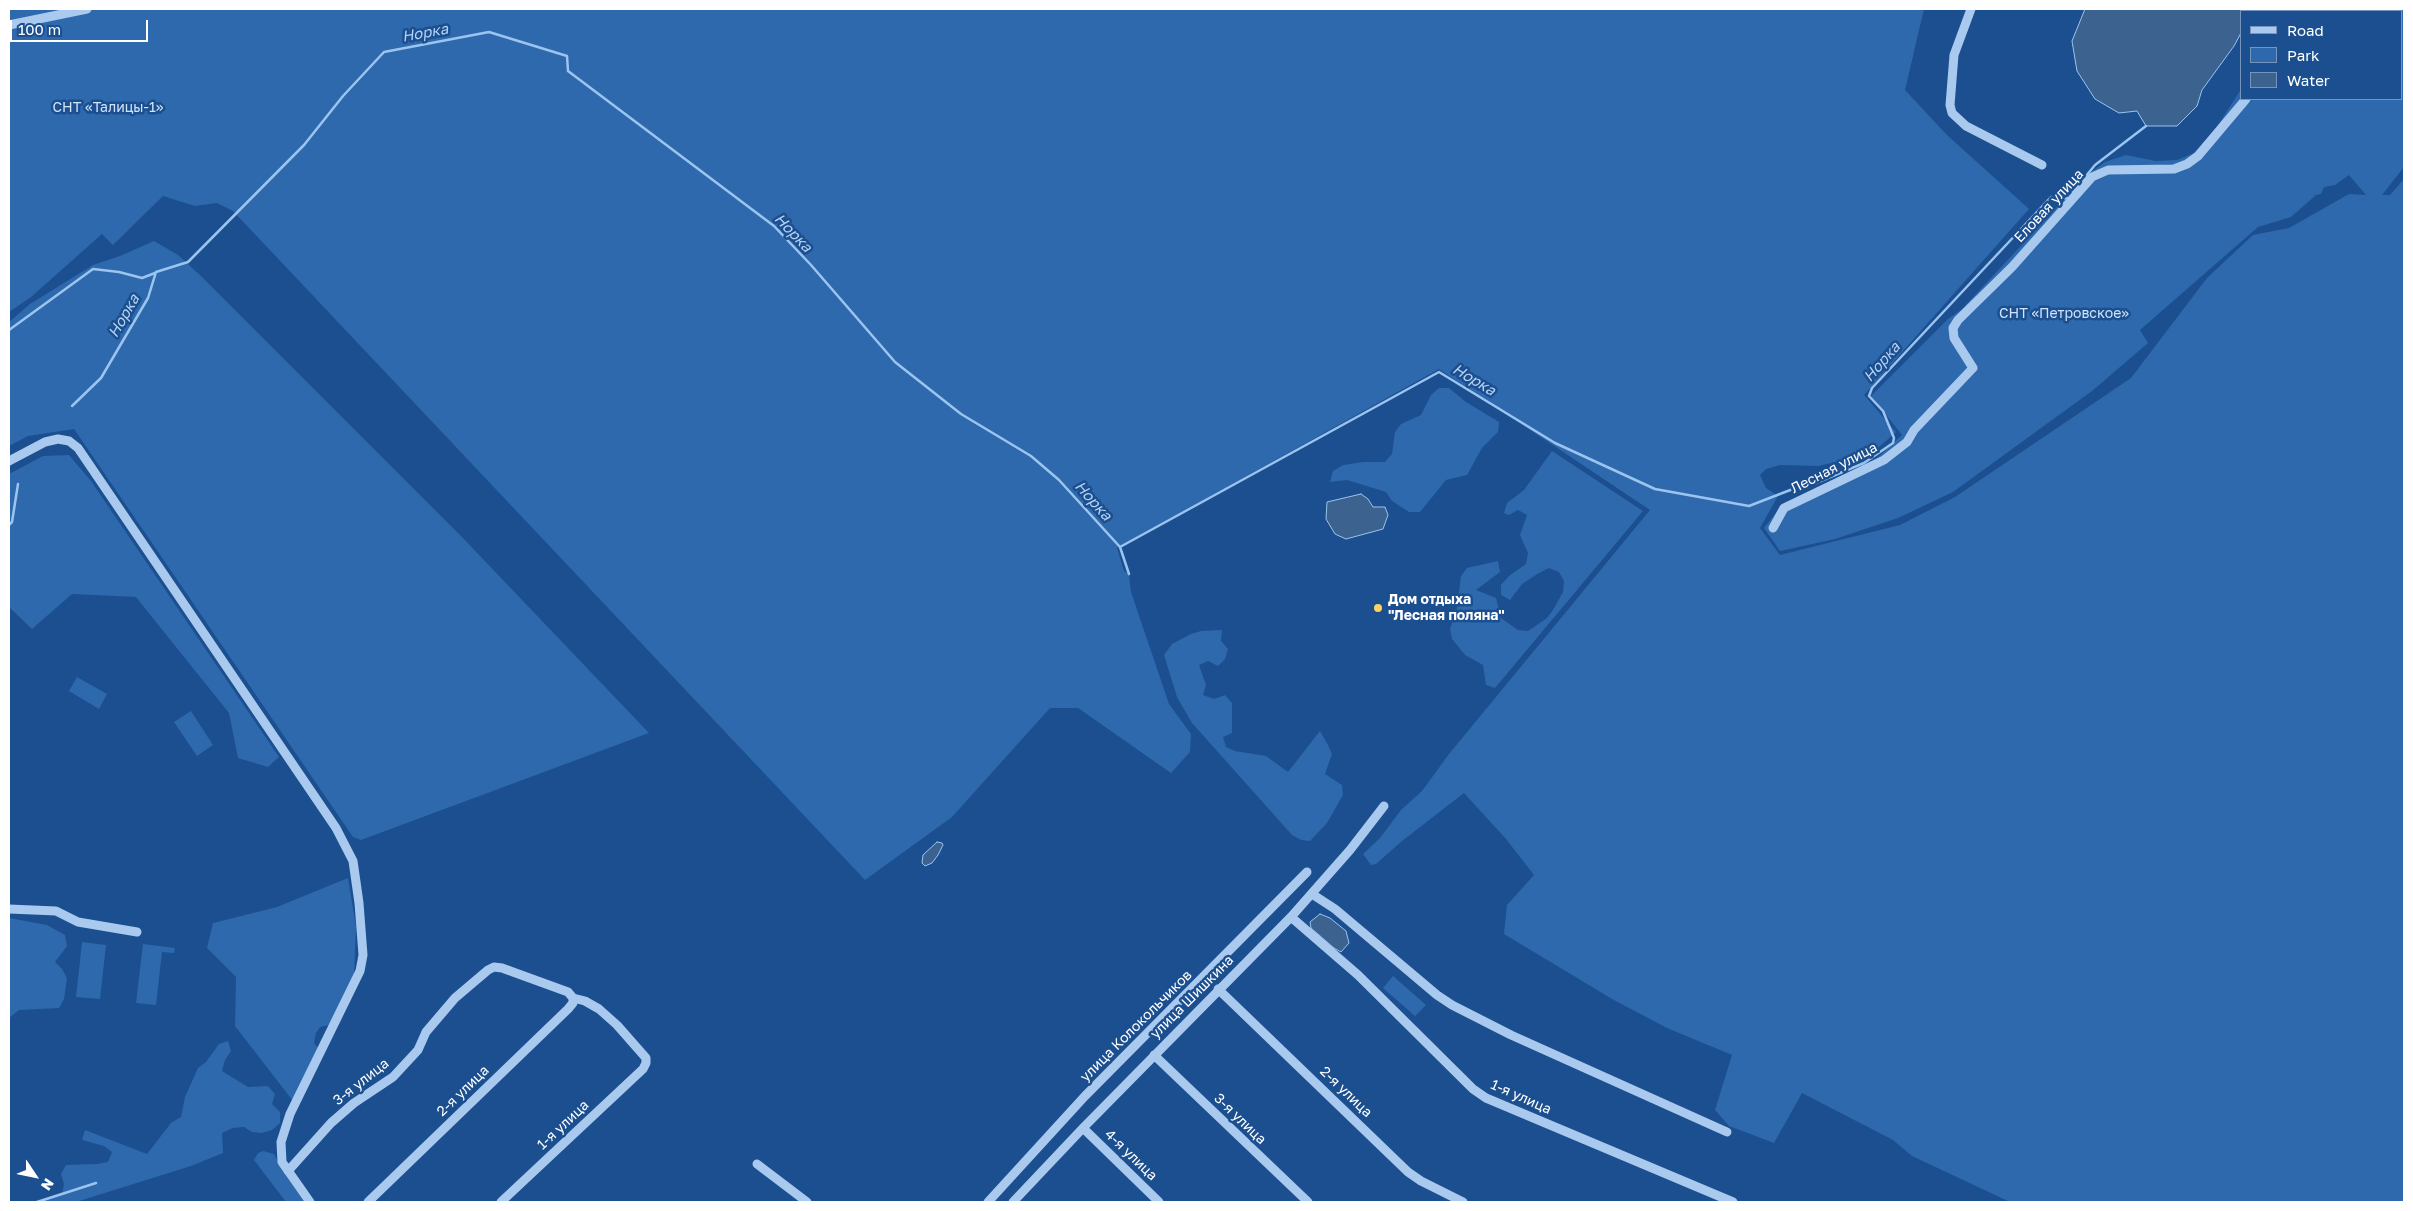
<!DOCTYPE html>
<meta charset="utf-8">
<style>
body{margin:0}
#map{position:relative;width:2413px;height:1211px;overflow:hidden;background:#1b4f8f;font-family:"Golos Text",sans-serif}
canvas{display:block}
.frame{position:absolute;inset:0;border:10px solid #fff;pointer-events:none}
.legend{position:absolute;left:2240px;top:10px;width:162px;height:90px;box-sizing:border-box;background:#1b4f8f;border:1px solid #7695bc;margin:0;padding:6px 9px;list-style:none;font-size:15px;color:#fff}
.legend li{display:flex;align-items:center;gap:10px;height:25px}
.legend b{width:25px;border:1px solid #7695bc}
.north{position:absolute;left:10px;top:1151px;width:50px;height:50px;-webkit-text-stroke:4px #1b4f8f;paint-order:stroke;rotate:124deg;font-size:14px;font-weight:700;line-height:20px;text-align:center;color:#fff}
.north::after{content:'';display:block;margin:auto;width:18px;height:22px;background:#fff;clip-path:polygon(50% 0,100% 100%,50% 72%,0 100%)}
.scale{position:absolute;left:10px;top:20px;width:138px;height:22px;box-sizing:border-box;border:2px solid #fff;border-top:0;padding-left:6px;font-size:15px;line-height:18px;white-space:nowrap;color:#fff;-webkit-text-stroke:4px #1b4f8f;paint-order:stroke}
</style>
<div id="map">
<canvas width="2413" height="1211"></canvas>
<div class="frame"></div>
<ul class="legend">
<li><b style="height:6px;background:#a9c9ee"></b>Road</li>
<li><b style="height:14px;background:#2e69ad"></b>Park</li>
<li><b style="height:14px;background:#3c6290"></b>Water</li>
</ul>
<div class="north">N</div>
<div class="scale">100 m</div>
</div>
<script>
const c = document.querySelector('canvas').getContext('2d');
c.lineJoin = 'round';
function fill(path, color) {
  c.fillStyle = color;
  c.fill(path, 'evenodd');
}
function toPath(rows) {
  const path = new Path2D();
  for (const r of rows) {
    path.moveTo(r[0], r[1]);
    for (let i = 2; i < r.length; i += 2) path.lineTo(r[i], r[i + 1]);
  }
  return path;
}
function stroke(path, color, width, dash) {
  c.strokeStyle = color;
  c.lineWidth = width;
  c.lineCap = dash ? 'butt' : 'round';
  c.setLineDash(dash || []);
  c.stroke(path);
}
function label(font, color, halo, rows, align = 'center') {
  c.font = font + ' "Golos Text",sans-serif';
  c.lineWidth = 5;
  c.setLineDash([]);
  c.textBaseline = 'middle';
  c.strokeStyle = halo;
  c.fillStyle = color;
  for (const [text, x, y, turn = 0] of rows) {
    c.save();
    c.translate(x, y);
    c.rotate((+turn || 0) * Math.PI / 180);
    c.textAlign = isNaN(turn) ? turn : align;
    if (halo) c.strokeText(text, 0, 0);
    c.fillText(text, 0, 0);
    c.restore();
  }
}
fill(toPath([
 [9,9,1924,9,1905,90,1947,135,2029,209,1864,395,1896,432,1871,454,1855,465,1843,460,1819,466,1780,465,1766,469,1760,475,1766,488,1778,496,1760,528,1780,555,1900,525,1955,497,2131,378,2207,278,2253,235,2289,228,2349,194,2366,195,2349,175,2335,185,2324,187,2321,194,2316,195,2291,217,2258,227,2140,330,2148,343,2092,391,1953,492,1898,518,1835,539,1780,551,1764,528,1783,504,1877,458,1902,435,1871,396,1948,319,1962,309,2086,176,2105,162,2126,155,2156,161,2177,160,2194,153,2216,128,2242,88,2242,99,2402,99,2402,11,2290,11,2291,9,2404,9,2404,167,2382,195,2390,195,2404,179,2404,1202,2010,1202,1912,1156,1893,1140,1802,1093,1774,1143,1729,1126,1715,1110,1732,1055,1667,1028,1612,999,1504,934,1507,905,1534,875,1506,839,1464,793,1402,841,1376,864,1371,865,1363,854,1380,838,1401,810,1422,791,1449,754,1650,510,1439,369,1117,548,1124,571,1129,574,1131,592,1169,704,1191,734,1190,752,1171,773,1078,708,1050,708,952,817,865,880,233,211,217,203,195,206,163,196,113,245,102,234,31,297,9,312],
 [154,241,178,255,202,277,461,536,649,733,361,840,353,837,74,429,28,436,9,446,9,322,30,304,93,265,120,256],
 [1439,388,1449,388,1466,402,1499,422,1498,432,1482,448,1467,475,1446,480,1420,512,1409,512,1392,501,1386,492,1347,480,1330,482,1333,471,1343,465,1363,462,1385,462,1392,454,1395,432,1401,424,1421,415,1431,395],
 [1552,451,1643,511,1495,688,1486,685,1483,665,1465,655,1452,639,1450,629,1457,608,1461,576,1467,568,1498,561,1500,572,1476,590,1496,598,1501,618,1518,630,1528,631,1547,618,1553,610,1563,592,1564,581,1559,572,1549,568,1539,573,1522,584,1510,600,1501,595,1501,585,1509,576,1526,564,1528,553,1520,535,1527,515,1518,510,1509,515,1504,513,1507,503,1524,490],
 [69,455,91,481,279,757,268,767,238,758,229,713,136,597,72,594,32,629,9,607,9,474,43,456],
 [1222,630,1221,641,1228,649,1225,659,1218,666,1208,661,1199,665,1206,685,1203,695,1214,699,1225,695,1232,703,1232,733,1223,737,1226,747,1235,751,1266,756,1288,772,1320,731,1328,745,1332,754,1325,774,1342,785,1343,795,1327,823,1310,841,1301,840,1292,835,1192,723,1177,697,1164,655,1172,644,1191,634,1201,631],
 [77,677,107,694,99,709,69,691],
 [191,711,213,745,197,756,174,722],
 [348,878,356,927,354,976,329,1025,320,1027,316,1033,314,1043,318,1048,293,1101,235,1026,236,977,207,948,213,923,277,907],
 [9,918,47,925,65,935,67,946,55,962,62,969,67,978,64,999,59,1008,19,1010,9,1018],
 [82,942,106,945,100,999,76,997],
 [143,944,175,948,174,953,162,952,156,1005,136,1003],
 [1393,976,1426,1005,1415,1016,1383,988],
 [228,1041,231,1051,225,1060,222,1071,248,1087,268,1086,275,1094,272,1104,280,1112,280,1123,272,1130,262,1133,252,1132,244,1127,233,1128,222,1133,223,1153,191,1166,76,1202,32,1202,62,1194,64,1184,61,1174,66,1165,97,1164,108,1162,112,1152,104,1146,82,1140,85,1130,147,1154,171,1123,181,1117,185,1097,198,1068,206,1062,219,1044],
 [263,1151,274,1154,282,1169,305,1202,286,1202,254,1160,258,1153]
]), '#2e69ad');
const water = toPath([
 [2085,9,2253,9,2251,11,2242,11,2242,31,2234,46,2202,90,2197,106,2177,126,2146,126,2137,111,2119,113,2095,99,2077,71,2072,41,2085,9],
 [1361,494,1368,499,1373,507,1385,507,1388,515,1383,529,1346,539,1335,534,1326,519,1327,502,1361,494],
 [937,842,942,843,943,845,938,855,932,863,925,866,922,863,923,855,937,842],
 [1320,914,1330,918,1346,931,1349,943,1341,952,1334,948,1311,928,1310,922,1320,914]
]);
fill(water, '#3c6290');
stroke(water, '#9cc4f0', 1);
stroke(toPath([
 [2073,192,2095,165,2146,126],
 [9,330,93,269,119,272,142,278,155,273],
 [72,406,101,378,148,298,156,272,188,262,304,145,343,96,384,52,489,32,567,56,568,71,774,226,811,265,895,362,961,414,1031,456,1059,480,1120,547,1439,372,1555,443,1655,489,1749,506,1798,487,1816,483,1864,463,1893,443,1894,438,1883,411,1869,396,1872,388,2051,197,2059,199,2068,198],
 [9,525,12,522,18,484],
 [1120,547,1129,574],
 [37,1202,96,1183]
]), '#9cc4f0', 2.5);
stroke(toPath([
 [1971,9,1954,55,1950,105,1952,113,1966,126,2042,165],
 [2302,11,2303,9],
 [9,25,87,9],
 [9,461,45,442,58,439,69,441,78,448,336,828,353,861,359,903,363,955,360,971,290,1114,281,1142,282,1162,310,1202],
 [1773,528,1784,508,1884,460,1907,442,1914,430,1973,368,1954,338,1953,328,1958,320,2012,267,2092,177,2108,170,2174,169,2187,164,2198,156,2246,99],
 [1312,894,1335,909,1437,995,1452,1005,1511,1035,1727,1132],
 [9,909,56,911,78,922,137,932],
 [1291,917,1358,975,1473,1089,1486,1098,1733,1202],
 [1218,989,1408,1172,1421,1181,1463,1202],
 [1154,1055,1308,1202],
 [1083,1128,1159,1202],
 [757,1164,807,1202],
 [288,1171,331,1123,354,1103,393,1077,418,1050,426,1032,455,998,488,970,494,967,502,968,568,992,573,998,585,1001,599,1009,617,1025,646,1058,646,1063,643,1069,501,1202],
 [368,1202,568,1009,573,1003,573,998],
 [988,1202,1085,1096,1307,872],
 [1013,1202,1083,1128,1291,917,1350,850,1384,806]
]), '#a9c9ee', 9);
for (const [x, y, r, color] of [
 [1378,608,5,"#ffd166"]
]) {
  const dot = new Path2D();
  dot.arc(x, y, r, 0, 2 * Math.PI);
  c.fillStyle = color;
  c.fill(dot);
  stroke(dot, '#1b4f8f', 2);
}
label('14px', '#cfe3fa', '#1b4f8f', [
 ["СНТ «Талицы-1»",108,108],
 ["СНТ «Петровское»",2064,314]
]);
label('14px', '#fff', '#1b4f8f', [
 ["Еловая улица",2049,206,-47],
 ["Лесная улица",1834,468,-27],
 ["улица Шишкина",1192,997,-45],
 ["улица Колокольчиков",1136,1026,-45],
 ["3-я улица",361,1082,-38],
 ["2-я улица",463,1091,-44],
 ["2-я улица",1346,1092,44],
 ["1-я улица",1521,1097,24],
 ["3-я улица",1240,1119,44],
 ["1-я улица",563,1125,-43],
 ["4-я улица",1131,1155,44]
]);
label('bold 14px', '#fff', '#1b4f8f', [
 ["Дом отдыха",1388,600],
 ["\"Лесная поляна\"",1388,616]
], 'left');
label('italic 15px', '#b5d3f5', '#1b4f8f', [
 ["Норка",425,33,-10],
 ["Норка",793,233,46],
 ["Норка",124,316,-60],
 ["Норка",1882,362,-49],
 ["Норка",1474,380,31],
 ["Норка",1093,501,48]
]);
</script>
